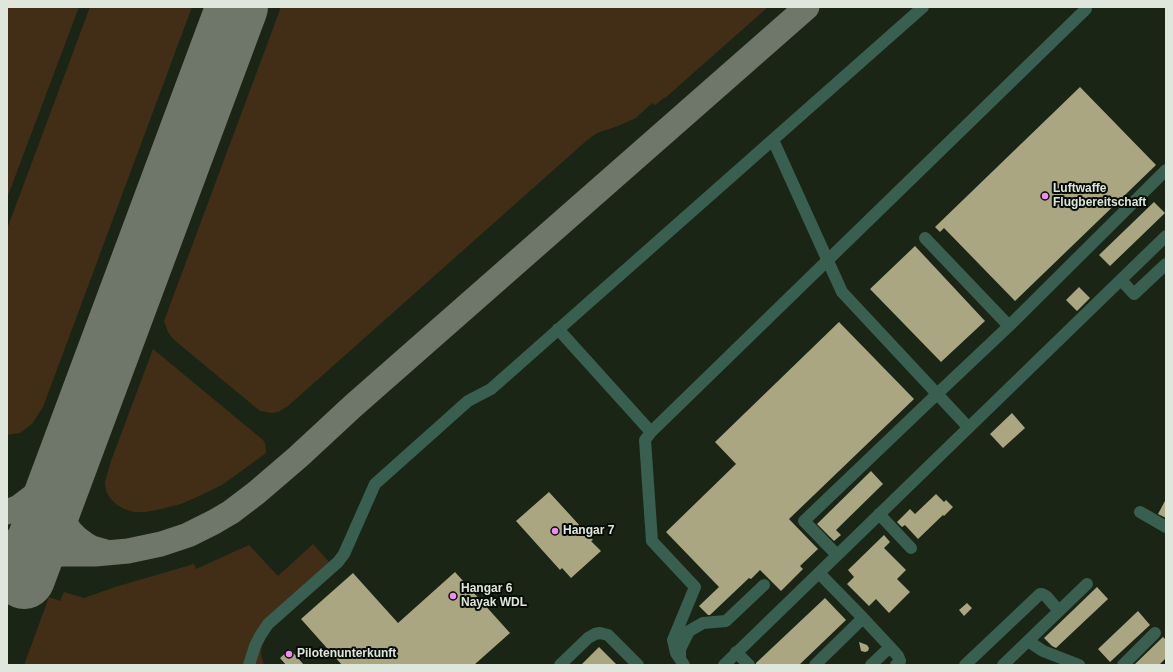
<!DOCTYPE html>
<style>
body{margin:0}
#map{position:relative;width:1173px;height:672px;overflow:hidden;background:#1a2515;font-family:Arial,sans-serif}
canvas{display:block}
.frame{position:absolute;inset:0;border:8px solid #dfe7dc;pointer-events:none}
</style>
<div id="map">
<canvas width="1173" height="672"></canvas>
<div class="frame"></div>
</div>
<script>
const c = document.querySelector('canvas').getContext('2d');
c.lineJoin = 'round';
function fill(path, color) {
  c.fillStyle = color;
  c.fill(path, 'evenodd');
}
function toPath(rows) {
  const path = new Path2D();
  for (const r of rows) {
    path.moveTo(r[0], r[1]);
    for (let i = 2; i < r.length; i += 2) path.lineTo(r[i], r[i + 1]);
  }
  return path;
}
function stroke(path, color, width, dash) {
  c.strokeStyle = color;
  c.lineWidth = width;
  c.lineCap = dash ? 'butt' : 'round';
  c.setLineDash(dash || []);
  c.stroke(path);
}
function label(font, color, halo, rows, align = 'center') {
  c.font = font + ' Arial,sans-serif';
  c.lineWidth = 4;
  c.setLineDash([]);
  c.textBaseline = 'middle';
  c.strokeStyle = halo;
  c.fillStyle = color;
  for (const [text, x, y, turn = 0] of rows) {
    c.save();
    c.translate(x, y);
    c.rotate((+turn || 0) * Math.PI / 180);
    c.textAlign = isNaN(turn) ? turn : align;
    if (halo) c.strokeText(text, 0, 0);
    c.fillText(text, 0, 0);
    c.restore();
  }
}
fill(toPath([
 [7,7,79,7,7,198],
 [90,7,192,7,43,407,32,424,20,433,7,435,7,229],
 [281,7,768,7,665,98,664,98,655,105,652,103,636,118,618,126,597,133,585,142,288,406,278,412,272,413,260,411,173,339,168,332,164,321],
 [153,349,263,440,265,443,266,453,222,485,199,496,181,504,161,509,146,512,134,512,124,509,116,504,110,498,106,491,105,482,111,461],
 [313,544,330,563,264,620,261,654,264,665,24,665,49,597,60,601,64,592,84,598,115,587,194,564,196,569,249,545,278,576]
]), '#422e17');
stroke(toPath([
 [60,482,59,501,61,511,64,522,70,531,78,539,85,544,92,548,106,552],
 [7,512,19,507,44,488,58,471,72,450],
 [7,542,35,550,55,554,95,554,128,551,161,544,188,535,214,522,231,512,256,493,298,457,353,406,807,7]
]), '#6e7769', 25);
stroke(toPath([
 [24,578,237,7]
]), '#6e7769', 62);
fill(toPath([
 [1080,87,1156,165,1015,301,944,228,940,232,935,227],
 [1154,202,1165,213,1110,266,1099,255],
 [915,246,985,321,941,362,870,289],
 [1079,287,1090,298,1077,311,1066,300],
 [839,322,914,399,789,519,818,549,800,566,803,569,781,591,760,570,751,579,749,578,710,615,708,615,699,606,719,587,666,532,736,464,715,442],
 [1012,413,1025,428,1003,448,990,434],
 [871,471,883,484,836,530,841,535,834,541,817,524],
 [549,492,593,540,591,541,601,551,571,578,562,568,560,570,516,521],
 [936,494,944,502,946,500,953,507,944,516,943,515,918,539,905,525,902,527,897,522,910,509,915,514],
 [1166,499,1166,518,1158,514],
 [884,535,890,542,884,548,906,570,897,579,910,592,889,613,876,599,869,606,847,584,854,577,848,570],
 [455,572,510,633,474,665,342,665,301,619,353,573,398,623],
 [1097,587,1108,599,1056,648,1052,646,1044,638],
 [825,598,846,620,799,665,756,665,756,663],
 [967,603,972,608,964,616,959,610],
 [1138,611,1150,625,1110,662,1098,649],
 [1163,637,1166,640,1166,658,1159,665,1134,665],
 [859,642,867,645,869,648,868,651,865,652,861,651],
 [599,647,617,665,581,665],
 [290,649,304,665,286,665,280,658]
]), '#aaa682');
stroke(toPath([
 [773,140,842,292,968,427],
 [925,238,1009,326,1166,170],
 [1121,280,1134,294,1166,264],
 [558,329,651,432],
 [1140,512,1166,527],
 [879,514,911,548],
 [837,555,804,521,937,394,1009,326],
 [863,618,890,647,871,665],
 [1028,641,1043,651,1079,665],
 [890,647,898,656,900,661,896,665],
 [736,652,749,665],
 [680,658,680,649,689,631,703,623,726,621,764,585],
 [249,665,255,646,260,636,268,624,338,562,344,554,375,484,468,401,491,389,923,7],
 [560,665,588,638,595,634,600,633,608,635,638,665],
 [684,665,676,653,673,640,695,587,652,541,645,440,651,432,1086,9],
 [724,665,1166,236],
 [815,665,863,618,819,573],
 [965,665,1040,594,1042,594,1046,596,1059,611],
 [1003,665,1087,584],
 [1123,665,1155,633]
]), '#395f51', 12);
for (const [x, y, r, color] of [
 [1045,196,4,"#f18af4"],
 [555,531,4,"#f18af4"],
 [453,596,4,"#f18af4"],
 [289,654,4,"#f18af4"]
]) {
  const dot = new Path2D();
  dot.arc(x, y, r, 0, 2 * Math.PI);
  c.fillStyle = color;
  c.fill(dot);
  stroke(dot, '#080c06', 1.5);
}
label('bold 12px', '#dfe7dc', '#080c06', [
 ["Luftwaffe",1053,189],
 ["Flugbereitschaft",1053,203],
 ["Hangar 7",563,531],
 ["Hangar 6",461,589],
 ["Nayak WDL",461,603],
 ["Pilotenunterkunft",297,654]
], 'left');
</script>
